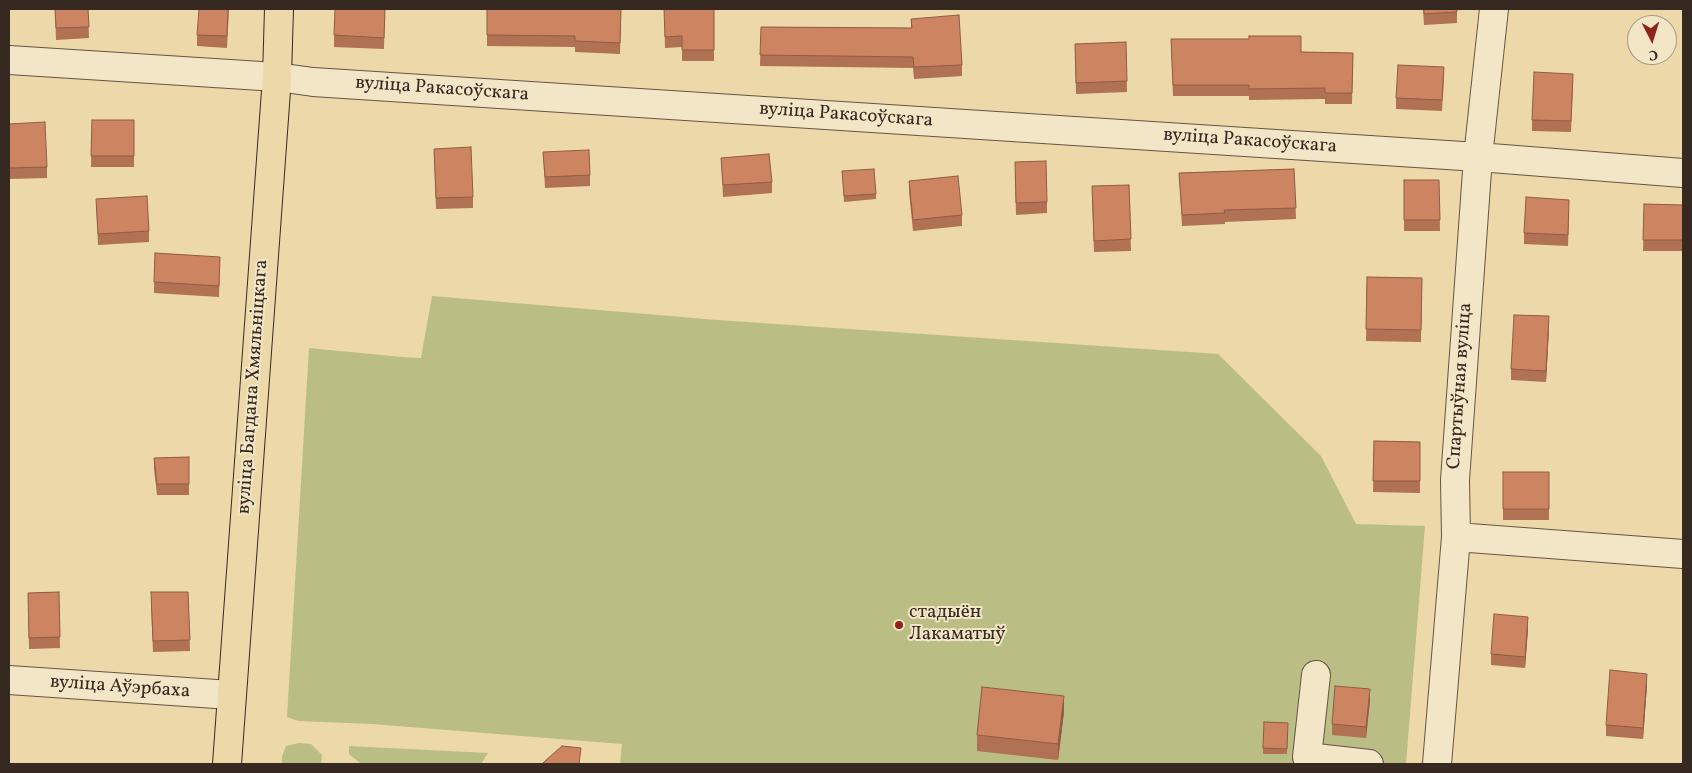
<!DOCTYPE html>
<meta charset="utf-8">
<style>
body{margin:0}
#map{position:relative;width:1692px;height:773px;overflow:hidden;background:#ecd8a8;font-family:Vollkorn,serif}
canvas{display:block}
.frame{position:absolute;inset:0;border:10px solid #362922;pointer-events:none}
.north{position:absolute;left:1627px;top:15px;width:50px;height:50px;box-sizing:border-box;background:#f3e6c6;border:1px solid #a79a84;border-radius:50%;rotate:175deg;font-size:14px;font-weight:700;line-height:20px;text-align:center;color:#362922}
.north::after{content:'';display:block;margin:auto;width:18px;height:22px;background:#8f2418;clip-path:polygon(50% 0,100% 100%,50% 72%,0 100%)}
</style>
<div id="map">
<canvas width="1692" height="773"></canvas>
<div class="frame"></div>
<div class="north">С</div>
</div>
<script>
const c = document.querySelector('canvas').getContext('2d');
c.lineJoin = 'round';
function fill(path, color) {
  c.fillStyle = color;
  c.fill(path, 'evenodd');
}
function toPath(rows) {
  const path = new Path2D();
  for (const r of rows) {
    path.moveTo(r[0], r[1]);
    for (let i = 2; i < r.length; i += 2) path.lineTo(r[i], r[i + 1]);
  }
  return path;
}
function stroke(path, color, width, dash) {
  c.strokeStyle = color;
  c.lineWidth = width;
  c.lineCap = dash ? 'butt' : 'round';
  c.setLineDash(dash || []);
  c.stroke(path);
}
function label(font, color, halo, rows, align = 'center') {
  c.font = font + ' Vollkorn,serif';
  c.lineWidth = 4;
  c.setLineDash([]);
  c.textBaseline = 'middle';
  c.strokeStyle = halo;
  c.fillStyle = color;
  for (const [text, x, y, turn = 0] of rows) {
    c.save();
    c.translate(x, y);
    c.rotate((+turn || 0) * Math.PI / 180);
    c.textAlign = isNaN(turn) ? turn : align;
    if (halo) c.strokeText(text, 0, 0);
    c.fillText(text, 0, 0);
    c.restore();
  }
}
fill(toPath([
 [432,296,717,320,1218,354,1321,456,1356,524,1425,526,1406,764,620,764,622,744,372,724,298,721,287,717,309,348,402,357,421,358],
 [299,743,311,744,322,755,321,764,282,764,282,757,286,746],
 [349,746,488,753,481,764,361,764,349,754]
]), '#babe85');
const minor = toPath([
 [9,60,277,77,313,82,1478,157,1683,173],
 [1456,537,1683,554],
 [1316,675,1307,757,1369,764],
 [9,680,231,695],
 [1437,764,1456,537,1455,480,1478,157,1494,9]
]);
const major = toPath([
 [227,764,277,77,279,9]
]);
stroke(minor, '#645544', 30);
stroke(major, '#362922', 30);
stroke(minor, '#f3e6c6', 28);
stroke(major, '#ecd8a8', 28);
fill(toPath([
 [55,9,88,9,89,38,56,40],
 [229,9,227,48,197,46,197,35],
 [385,9,384,49,334,47,334,35],
 [487,9,621,18,620,54,575,52,575,47,487,46],
 [664,9,714,9,714,61,682,61,682,47,665,48],
 [1423,9,1457,9,1457,23,1424,25],
 [911,19,962,65,962,76,914,79,913,68,760,66,761,27,911,28],
 [1171,39,1301,52,1353,53,1352,104,1325,104,1325,99,1249,100,1249,96,1173,96],
 [1126,42,1127,92,1076,94,1075,44],
 [1444,78,1442,111,1396,109,1396,98],
 [1573,85,1571,132,1532,131,1532,120],
 [92,120,134,120,134,167,91,167],
 [9,124,47,167,47,178,9,179],
 [434,149,473,197,473,208,436,209],
 [543,152,590,175,590,186,545,188],
 [721,158,772,182,772,193,723,197],
 [1294,169,1296,219,1225,222,1225,224,1182,226,1179,173],
 [842,171,876,194,876,199,844,202],
 [1015,173,1047,202,1047,213,1016,215],
 [1404,180,1439,180,1440,231,1404,231],
 [909,181,962,215,962,226,913,231,909,192],
 [1129,185,1131,251,1094,252,1092,197],
 [96,199,149,231,149,242,98,245],
 [1644,204,1683,205,1683,251,1643,251],
 [1569,211,1568,246,1524,244,1524,233],
 [220,257,219,297,154,293,154,282],
 [1367,277,1422,278,1421,342,1366,341],
 [1549,328,1546,382,1511,380,1511,369],
 [1374,441,1420,442,1420,493,1373,492],
 [189,457,189,495,157,495,154,469,154,458],
 [1503,472,1549,472,1549,520,1503,520],
 [59,592,60,648,29,649,28,593],
 [188,592,190,651,153,652,151,604],
 [1528,629,1525,668,1491,665,1491,654],
 [1647,685,1643,739,1606,736,1606,725],
 [1370,700,1366,738,1332,735,1332,724],
 [1064,712,1058,760,977,751,977,735],
 [1288,723,1287,754,1263,754,1263,748]
]), '#b07253');
fill(toPath([
 [1549,316,1549,328,1546,382,1546,371],
 [1528,617,1528,629,1525,668,1525,657],
 [1647,674,1647,685,1643,739,1643,728],
 [1370,689,1370,700,1366,738,1366,727],
 [1064,696,1064,712,1058,760,1058,744]
]), '#905c44');
const building = toPath([
 [55,9,88,9,89,27,56,28,55,9],
 [199,9,228,9,227,36,197,35,199,9],
 [335,9,385,9,384,38,334,35,335,9],
 [487,9,621,9,620,43,575,41,575,36,487,35,487,9],
 [664,9,714,9,714,50,682,50,682,36,665,37,664,9],
 [1424,9,1457,9,1457,12,1424,14,1424,9],
 [959,15,962,65,914,67,913,57,760,55,761,27,912,28,911,19,959,15],
 [1249,36,1301,36,1301,52,1353,53,1352,93,1325,93,1325,88,1249,89,1249,85,1173,85,1171,39,1249,39,1249,36],
 [1126,42,1127,81,1076,83,1075,44,1126,42],
 [1398,65,1444,67,1442,100,1396,98,1398,65],
 [1534,72,1573,74,1571,121,1532,120,1534,72],
 [92,120,134,120,134,156,91,156,92,120],
 [45,122,47,167,9,168,9,124,45,122],
 [471,147,473,197,436,198,434,149,471,147],
 [589,150,590,175,545,177,543,152,589,150],
 [769,154,772,182,723,185,721,158,769,154],
 [1046,161,1047,202,1016,203,1015,162,1046,161],
 [874,169,876,194,844,196,842,171,874,169],
 [1294,169,1296,208,1224,210,1225,213,1182,215,1179,173,1294,169],
 [958,176,962,215,913,220,909,181,958,176],
 [1404,180,1439,180,1440,220,1404,220,1404,180],
 [1129,185,1131,239,1094,241,1092,186,1129,185],
 [147,196,149,231,98,234,96,199,147,196],
 [1526,197,1569,200,1568,235,1524,233,1526,197],
 [1644,204,1683,205,1683,240,1643,240,1644,204],
 [155,253,220,257,219,286,154,282,155,253],
 [1367,277,1422,278,1421,330,1366,329,1367,277],
 [1514,315,1549,316,1546,371,1511,369,1514,315],
 [1374,441,1420,442,1420,481,1373,481,1374,441],
 [189,457,189,484,157,484,154,458,189,457],
 [1503,472,1549,472,1549,509,1503,509,1503,472],
 [59,592,60,637,29,638,28,593,59,592],
 [151,592,188,592,190,640,153,641,151,592],
 [1494,614,1528,617,1525,657,1491,654,1494,614],
 [1610,670,1647,674,1643,728,1606,725,1610,670],
 [1335,686,1370,689,1366,727,1332,724,1335,686],
 [982,687,1064,696,1058,744,977,735,982,687],
 [1264,722,1288,723,1287,749,1263,748,1264,722],
 [562,746,581,748,579,764,542,764,545,761,562,746]
]);
fill(building, '#cd8461');
stroke(building, '#905c44', 1);
for (const [x, y, r, color] of [
 [899,625,5,"#8f2418"]
]) {
  const dot = new Path2D();
  dot.arc(x, y, r, 0, 2 * Math.PI);
  c.fillStyle = color;
  c.fill(dot);
  stroke(dot, '#f3e6c6', 2);
}
label('19px', '#362922', '#f3e6c6', [
 ["вуліца Ракасоўскага",442,90,4],
 ["вуліца Ракасоўскага",846,116,4],
 ["вуліца Ракасоўскага",1250,142,4],
 ["Спартыўная вуліца",1461,386,-86],
 ["вуліца Багдана Хмяльніцкага",254,387,-86],
 ["вуліца Аўэрбаха",120,688,4]
]);
label('19px', '#362922', '#f3e6c6', [
 ["стадыён",909,614],
 ["Лакаматыў",909,636]
], 'left');
</script>
